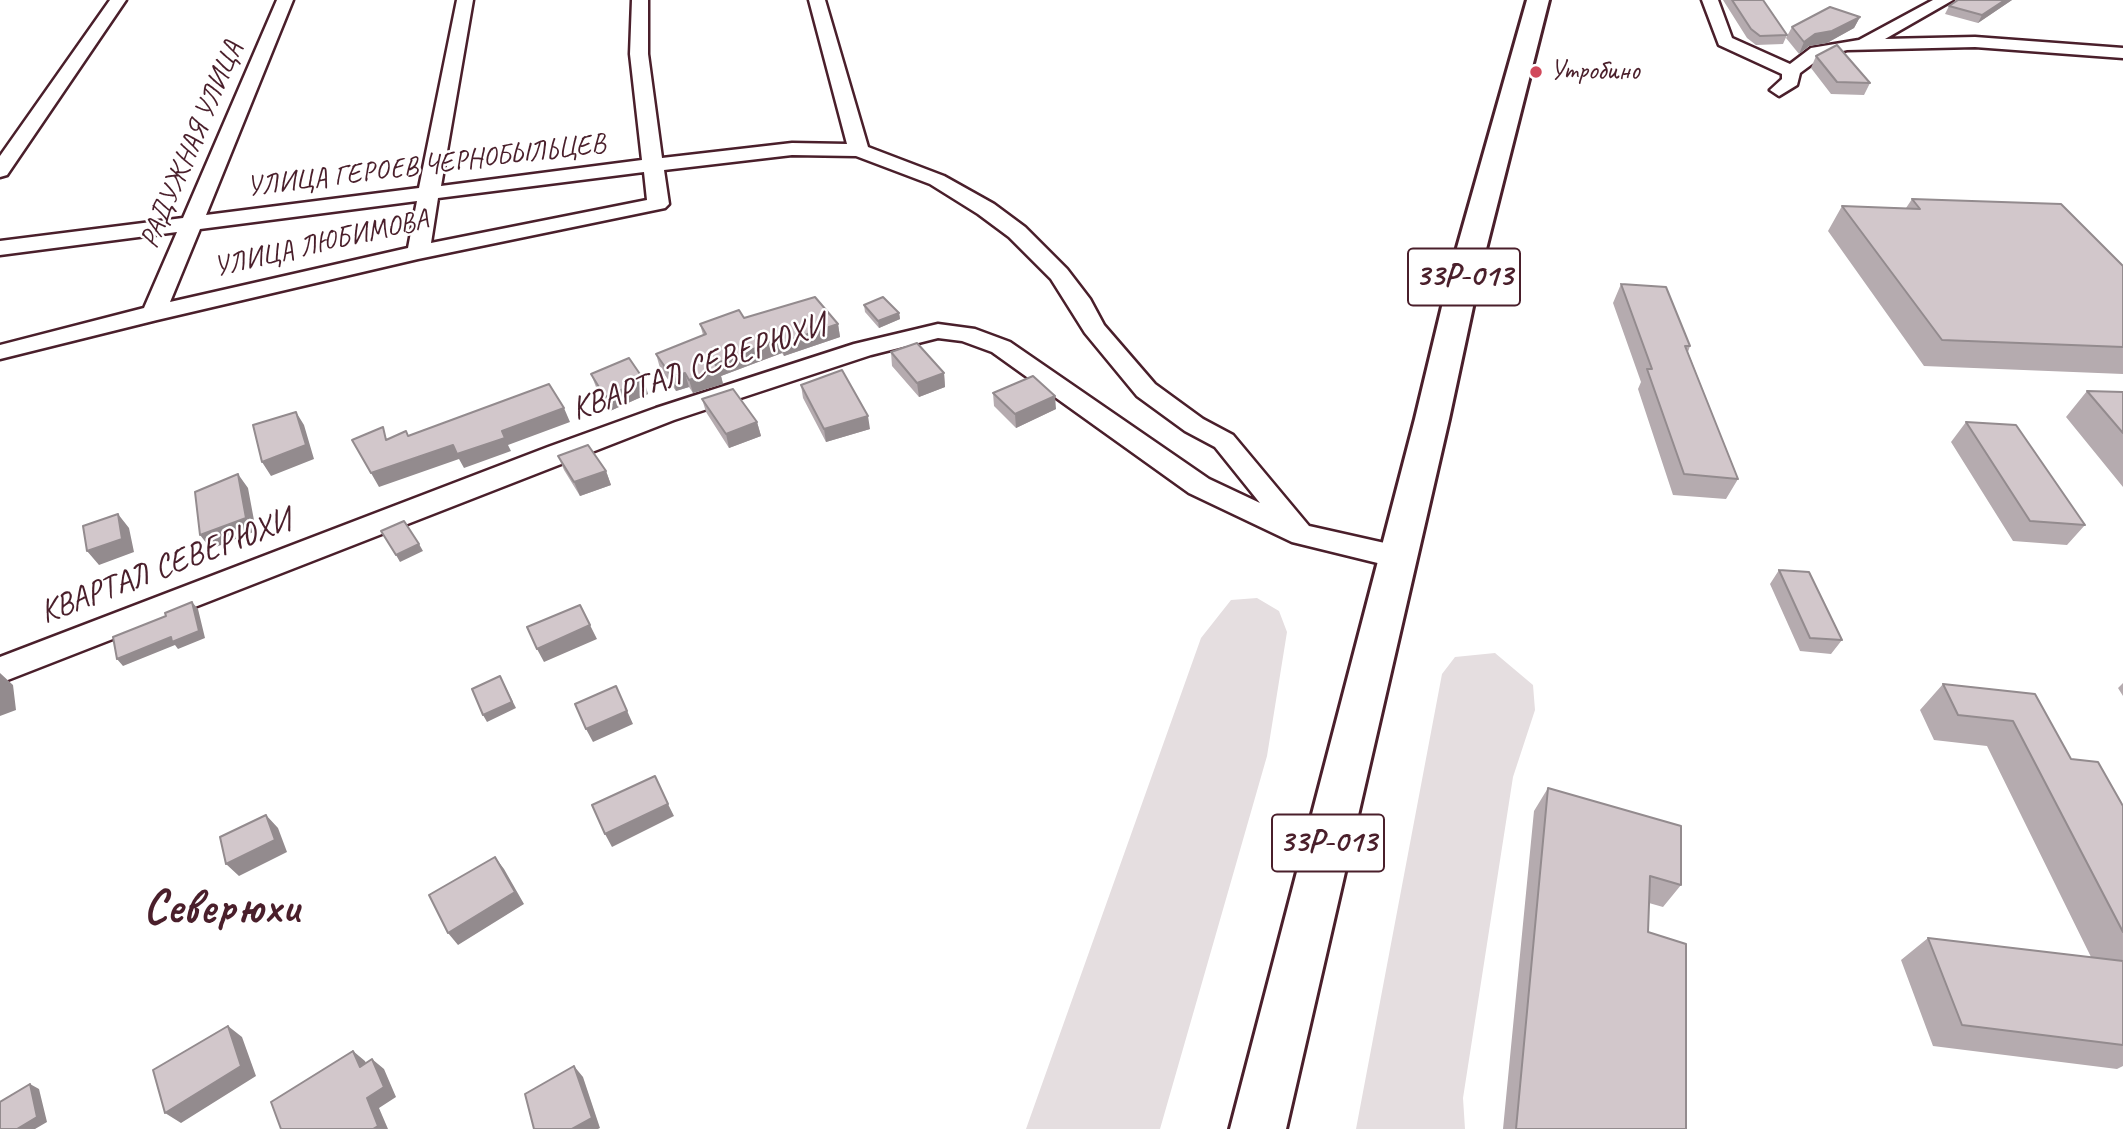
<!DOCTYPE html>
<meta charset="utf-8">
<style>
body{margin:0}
canvas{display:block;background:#fff}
</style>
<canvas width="2123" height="1129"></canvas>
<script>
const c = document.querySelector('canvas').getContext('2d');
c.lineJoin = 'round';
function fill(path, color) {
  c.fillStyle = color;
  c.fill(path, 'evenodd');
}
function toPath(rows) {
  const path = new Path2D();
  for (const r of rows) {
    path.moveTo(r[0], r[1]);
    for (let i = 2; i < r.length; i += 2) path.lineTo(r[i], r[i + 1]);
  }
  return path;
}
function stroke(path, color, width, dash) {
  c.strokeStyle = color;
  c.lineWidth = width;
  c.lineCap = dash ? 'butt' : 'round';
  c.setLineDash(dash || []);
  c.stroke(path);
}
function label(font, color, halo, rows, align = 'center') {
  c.font = font + ' Caveat,sans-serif';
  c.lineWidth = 5;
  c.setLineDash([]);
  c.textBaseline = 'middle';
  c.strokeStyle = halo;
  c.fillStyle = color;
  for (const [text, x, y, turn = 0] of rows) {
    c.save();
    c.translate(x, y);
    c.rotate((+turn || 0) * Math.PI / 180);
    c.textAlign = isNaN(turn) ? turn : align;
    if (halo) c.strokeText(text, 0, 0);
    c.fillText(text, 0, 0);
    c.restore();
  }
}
fill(toPath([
 [1257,598,1279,611,1287,632,1267,756,1160,1129,1026,1129,1201,638,1231,600],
 [1495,653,1533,685,1535,710,1513,777,1463,1098,1465,1129,1356,1129,1442,674,1455,657]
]), '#e5dee0');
const street = toPath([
 [110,0,126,0,7,175,0,177,0,156,110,0],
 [277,0,293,0,206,215,419,188,457,0,473,0,441,186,642,160,630,54,632,0,648,0,648,54,662,158,792,143,847,144,809,0,825,0,868,147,944,176,994,204,1025,227,1067,269,1090,299,1104,325,1155,384,1203,419,1233,435,1309,526,1398,546,1408,549,1413,557,1408,565,1398,568,1292,542,1189,493,992,352,962,341,938,338,871,355,674,420,0,683,0,657,548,447,656,408,854,344,938,324,975,329,1010,342,1209,479,1260,503,1215,447,1185,431,1137,396,1085,333,1051,279,1009,237,978,214,930,184,856,156,792,155,664,170,669,204,665,208,418,259,157,320,0,359,0,345,144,308,177,232,0,255,0,241,183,218,277,0],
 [644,172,647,200,431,243,438,198,644,172],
 [417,201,408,248,170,302,200,229,417,201],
 [1702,0,1718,0,1732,38,1790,64,1811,48,1859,40,1933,0,1953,0,1885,39,1975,37,2123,48,2123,58,1975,47,1847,50,1823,56,1800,73,1797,85,1779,96,1770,90,1782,79,1782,74,1719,45,1702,0]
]);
const primary = toPath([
 [1527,0,1549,0,1481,269,1449,419,1286,1129,1230,1129,1415,419,1451,269,1527,0]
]);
stroke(street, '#4a1f2b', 5);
stroke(primary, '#4a1f2b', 6);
fill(street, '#fff');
fill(primary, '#fff');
fill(toPath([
 [1723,0,1763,0,1787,35,1783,44,1756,45,1747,38],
 [1958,0,2012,0,1978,23,1945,14,1949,6],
 [1860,17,1854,28,1827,43,1809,46,1799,54,1786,38,1792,27],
 [1816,56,1870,83,1864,95,1831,94,1811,68],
 [1912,199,2123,266,2123,374,1924,366,1828,231,1842,206,1906,208],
 [1621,284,1690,346,1688,352,1738,479,1726,499,1673,495,1638,389,1641,382,1613,303],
 [864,305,899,313,900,319,879,328,865,312],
 [744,318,838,324,840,337,784,356,782,353,721,376,723,384,693,393,689,387,676,391,660,368,656,354,703,335,700,324],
 [891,352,944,373,945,387,919,397,892,366],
 [591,374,648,394,610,411,596,387],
 [801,385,870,429,826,442,803,398],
 [2087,391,2123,392,2123,487,2066,417],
 [993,393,1056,409,1016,428,994,406],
 [702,399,757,422,761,436,729,448,706,412],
 [1966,422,2085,525,2067,545,2013,541,1951,442],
 [558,456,606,471,611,485,580,496,564,470],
 [1779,570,1842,640,1831,654,1800,651,1770,584],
 [2123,683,2123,696,2118,688],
 [1943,684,2035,694,2071,759,2123,806,2123,1066,2117,1069,1933,1046,1901,960,1928,938,2091,957,1987,746,1934,740,1920,710],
 [1548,788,1681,885,1663,907,1649,903,1648,932,1686,1129,1503,1129,1534,811]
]), '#b5abaf');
fill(toPath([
 [2005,0,2012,0,1978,23,1982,15],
 [1860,17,1854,28,1827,43,1809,46,1799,54,1804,42,1815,34],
 [899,313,900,319,879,328,878,321],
 [838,324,840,337,784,356,781,343],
 [779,339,782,353,721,376,723,384,693,393,689,380,715,364],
 [685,373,689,387,676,391,672,377],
 [944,373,945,387,919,397,917,383],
 [644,380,648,394,610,411,605,397],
 [1055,396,1056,409,1016,428,1015,414],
 [564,408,570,422,508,445,511,451,464,468,459,459,379,487,371,473,453,445,502,431],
 [296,412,304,425,314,459,271,476,262,462],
 [868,416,870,429,826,442,824,429],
 [757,422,761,436,729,448,726,434],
 [606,471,611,485,580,496,574,482],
 [238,474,248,488,256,531,211,549,200,535],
 [118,514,129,528,134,552,99,565,87,551],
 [419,544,423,551,400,562,396,555],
 [192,602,198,609,205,638,178,649,175,645,123,666,117,659],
 [590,625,597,639,544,662,537,649],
 [0,673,13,685,16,710,0,716],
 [500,676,516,708,487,722,483,715],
 [616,686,633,724,593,742,586,729],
 [668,804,674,816,612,847,605,834],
 [266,815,278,828,287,852,239,876,226,864],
 [495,857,504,869,524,904,458,945,448,933],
 [228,1026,242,1037,256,1076,181,1123,165,1113],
 [353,1051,365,1061,372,1077,360,1067],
 [372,1059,384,1069,396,1097,379,1108,388,1129,373,1129,367,1098],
 [574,1066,583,1077,600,1128,598,1129,572,1129],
 [30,1084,39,1089,47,1122,35,1129,17,1129]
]), '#938b8e');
const building = toPath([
 [1732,0,1763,0,1787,35,1760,36,1751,29,1732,0],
 [1958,0,2005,0,1982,15,1949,6,1958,0],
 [1830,7,1860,17,1832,31,1815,34,1804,42,1792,27,1830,7],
 [1837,45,1870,83,1837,82,1816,56,1837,45],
 [1912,199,2061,204,2123,266,2123,347,1942,340,1842,206,1920,209,1912,199],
 [1621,284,1666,287,1690,346,1685,346,1738,479,1684,474,1647,369,1652,369,1621,284],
 [815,297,838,324,781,343,779,339,715,364,719,370,689,380,685,373,672,377,656,354,706,334,700,324,739,310,744,318,815,297],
 [883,297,899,313,878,321,864,305,883,297],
 [917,343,944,373,917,383,891,352,917,343],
 [629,358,644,380,605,397,591,374,629,358],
 [842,370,868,416,824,429,801,385,842,370],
 [1033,376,1055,396,1015,414,993,393,1033,376],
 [549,384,564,408,502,431,505,438,457,454,453,445,371,473,352,440,383,427,386,440,406,431,408,436,549,384],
 [733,389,757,422,726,434,702,399,733,389],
 [2087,391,2123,392,2123,433,2087,391],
 [296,412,306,445,262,462,253,425,296,412],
 [1966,422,2016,425,2085,525,2030,521,1966,422],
 [588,445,606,471,574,482,558,456,588,445],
 [238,474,246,518,200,535,195,492,238,474],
 [118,514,122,539,87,551,83,526,118,514],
 [404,521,419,544,396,555,381,531,404,521],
 [1779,570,1809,572,1842,640,1810,638,1779,570],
 [192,602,199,631,172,642,171,637,117,659,113,637,166,616,165,613,192,602],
 [580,605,590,625,537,649,527,627,580,605],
 [500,676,512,702,483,715,472,689,500,676],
 [1943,684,2035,694,2071,759,2098,762,2123,806,2123,932,2013,721,1958,715,1943,684],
 [616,686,627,711,586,729,575,704,616,686],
 [655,776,668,804,605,834,592,805,655,776],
 [1548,788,1681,826,1681,885,1650,876,1648,932,1686,944,1686,1129,1516,1129,1548,788],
 [266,815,275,840,226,864,220,837,266,815],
 [495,857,515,892,448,933,429,895,495,857],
 [1928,938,2123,961,2123,1045,1962,1025,1928,938],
 [228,1026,241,1066,165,1113,153,1070,228,1026],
 [353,1051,360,1067,372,1059,384,1087,367,1098,378,1126,373,1129,281,1129,271,1102,353,1051],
 [574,1066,592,1118,572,1129,534,1129,525,1094,574,1066],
 [30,1084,37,1117,17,1129,0,1129,0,1102,30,1084]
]);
fill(building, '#d2c7cb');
stroke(building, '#938b8e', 2);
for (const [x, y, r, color] of [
 [1536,72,7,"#d1495b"]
]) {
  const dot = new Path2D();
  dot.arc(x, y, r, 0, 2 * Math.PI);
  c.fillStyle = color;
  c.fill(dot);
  stroke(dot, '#fff', 2.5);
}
label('28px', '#4a1f2b', '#fff', [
 ["Утробино",1550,72]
], 'left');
label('28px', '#4a1f2b', '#fff', [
 ["РАДУЖНАЯ УЛИЦА",192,145,-67],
 ["УЛИЦА ГЕРОЕВ ЧЕРНОБЫЛЬЦЕВ",426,166,-7],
 ["УЛИЦА ЛЮБИМОВА",321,244,-13]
]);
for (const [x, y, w] of [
 [1464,277,112],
 [1328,843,112]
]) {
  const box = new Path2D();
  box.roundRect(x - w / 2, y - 28.5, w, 57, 5);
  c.fillStyle = '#fff';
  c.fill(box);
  stroke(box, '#4a1f2b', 2);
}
label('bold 32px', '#4a1f2b', null, [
 ["33Р-013",1464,277],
 ["33Р-013",1328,843]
]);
label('33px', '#4a1f2b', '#fff', [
 ["КВАРТАЛ СЕВЕРЮХИ",699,368,-19],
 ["КВАРТАЛ СЕВЕРЮХИ",166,567,-21]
]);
label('bold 47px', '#4a1f2b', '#fff', [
 ["Северюхи",221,910]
]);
</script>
